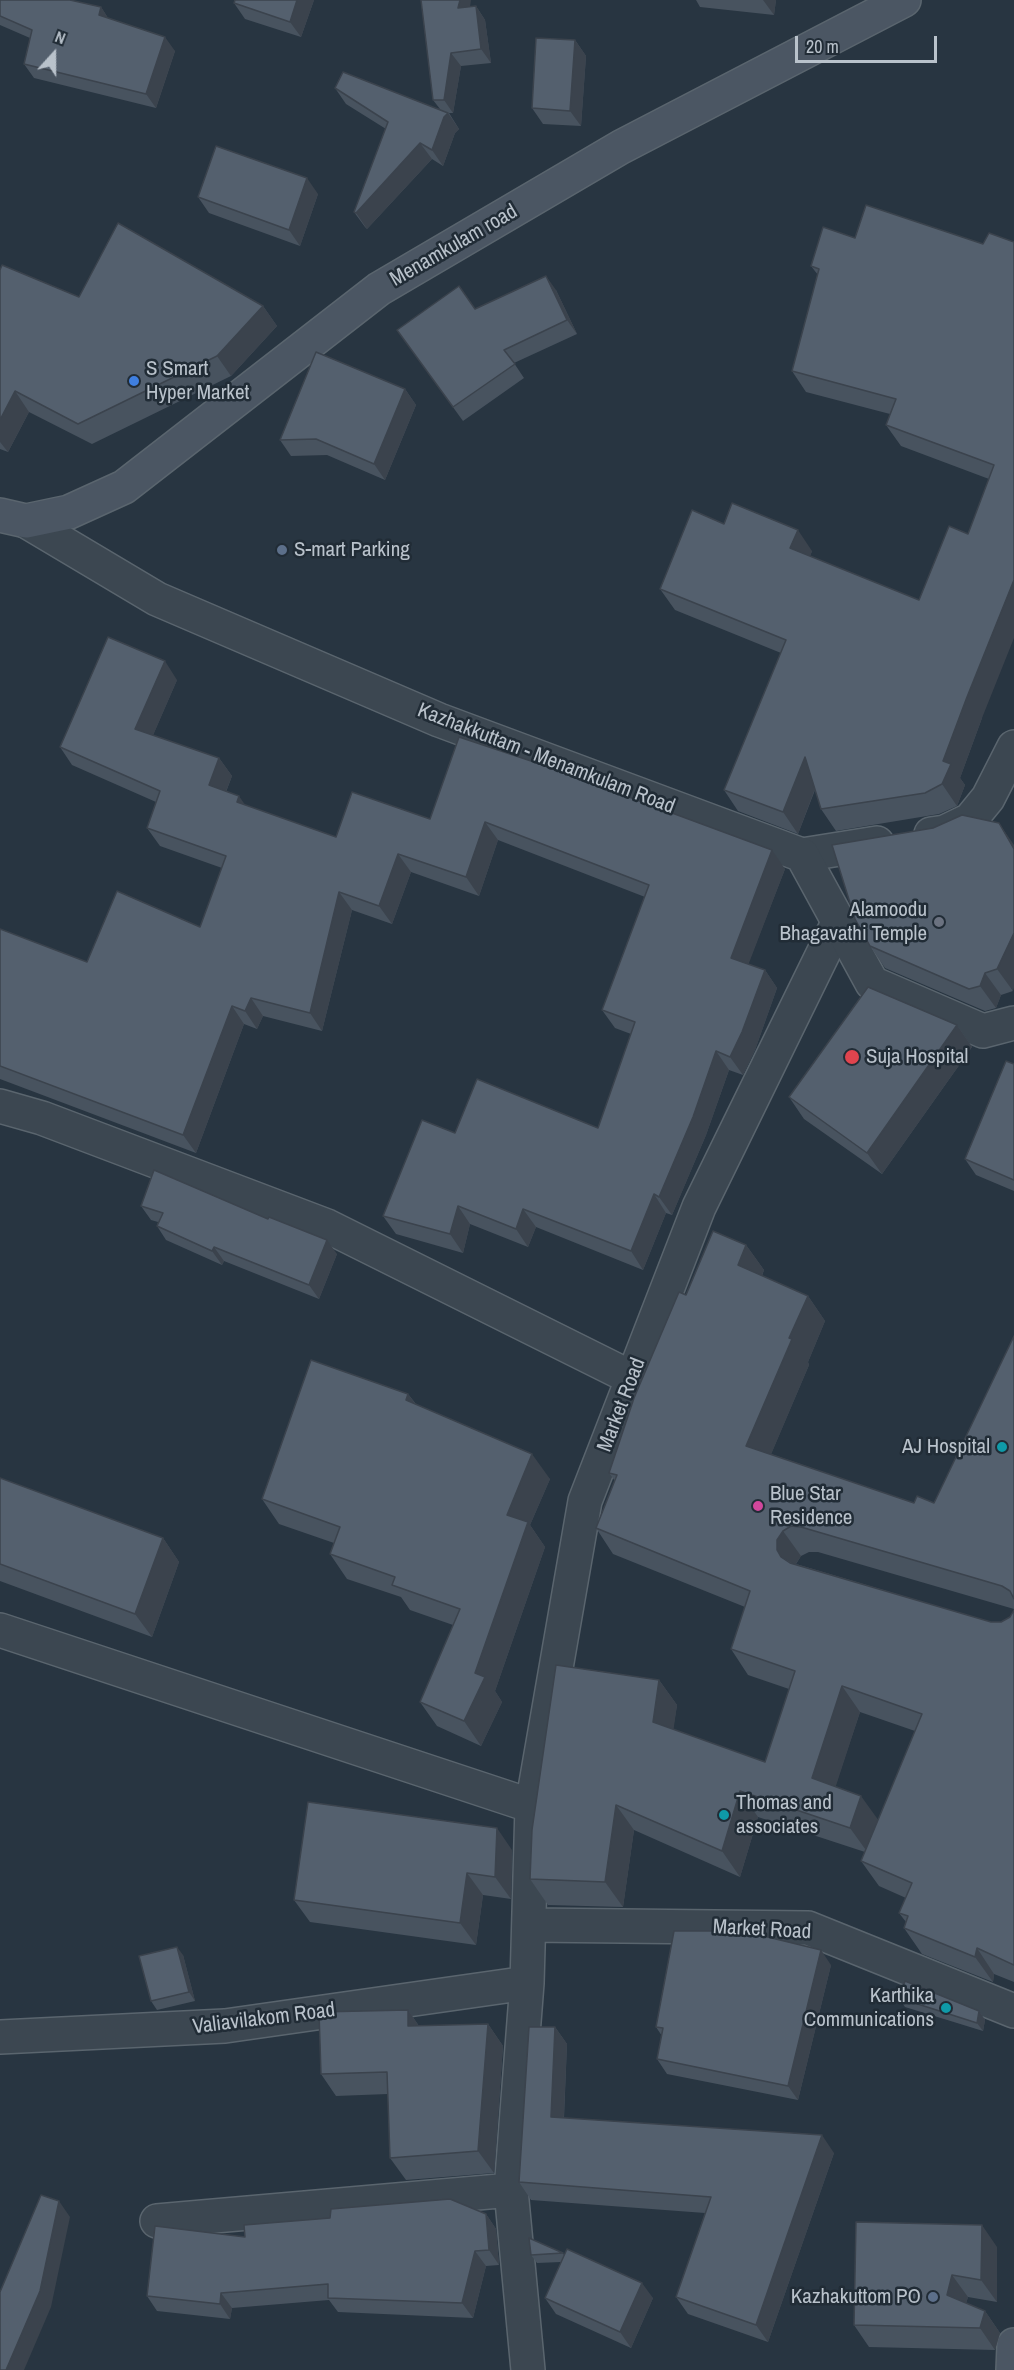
<!DOCTYPE html>
<style>
body{margin:0}
#map{position:relative;width:1014px;height:2370px;overflow:hidden;background:#283541;font-family:"Archivo Narrow",sans-serif}
canvas{display:block}
.north{position:absolute;left:24px;top:24px;width:60px;height:60px;-webkit-text-stroke:4px #212c36;paint-order:stroke;rotate:21deg;font-size:16px;font-weight:700;line-height:24px;text-align:center;color:#b9c2cb}
.north::after{content:'';display:block;margin:auto;width:21px;height:27px;background:#b9c2cb;clip-path:polygon(50% 0,100% 100%,50% 72%,0 100%)}
.scale{position:absolute;left:795px;top:36px;width:142px;height:27px;box-sizing:border-box;border:3px solid #b9c2cb;border-top:0;padding-left:8px;font-size:18px;line-height:21px;white-space:nowrap;color:#b9c2cb;-webkit-text-stroke:4px #212c36;paint-order:stroke}
</style>
<div id="map">
<canvas width="1014" height="2370"></canvas>
<div class="north">N</div>
<div class="scale">20 m</div>
</div>
<script>
const c = document.querySelector('canvas').getContext('2d');
c.lineJoin = 'round';
function toPath(rows) {
  const path = new Path2D();
  for (const r of rows) {
    path.moveTo(r[0], r[1]);
    for (let i = 2; i < r.length; i += 2) path.lineTo(r[i], r[i + 1]);
  }
  return path;
}
function stroke(path, color, width, dash) {
  c.strokeStyle = color;
  c.lineWidth = width;
  c.lineCap = dash ? 'butt' : 'round';
  c.setLineDash(dash || []);
  c.stroke(path);
}
function fill(path, color) {
  c.fillStyle = color;
  c.fill(path, 'evenodd');
}
function label(font, color, halo, rows, align = 'center') {
  c.font = font + ' "Archivo Narrow",sans-serif';
  c.lineWidth = 5;
  c.setLineDash([]);
  c.textBaseline = 'middle';
  c.strokeStyle = halo;
  c.fillStyle = color;
  for (const [text, x, y, turn = 0] of rows) {
    c.save();
    c.translate(x, y);
    c.rotate((+turn || 0) * Math.PI / 180);
    c.textAlign = isNaN(turn) ? turn : align;
    if (halo) c.strokeText(text, 0, 0);
    c.fillText(text, 0, 0);
    c.restore();
  }
}
const minor = toPath([
 [931,834,945,832,970,820,988,798,1014,747],
 [802,855,877,843],
 [0,1106,42,1118,327,1226,632,1378],
 [0,1630,532,1806],
 [530,1925,808,1928,1014,2011],
 [0,2037,225,2026,527,1983],
 [157,2221,511,2190],
 [528,2370,511,2190,527,1983,532,1806,585,1501,699,1207,839,921]
]);
const tertiary = toPath([
 [26,521,157,599,439,720,802,855,872,983,983,1031,1014,1023]
]);
const secondary = toPath([
 [0,515,26,521,69,512,124,487,379,289,621,147,904,0],
 [1013,2370,1014,2345]
]);
stroke(minor, '#5a656e', 36);
stroke(tertiary, '#5a656e', 36);
stroke(secondary, '#5a656e', 36);
stroke(minor, '#3c4751', 33);
stroke(tertiary, '#3c4751', 33);
stroke(secondary, '#4b5663', 33);
fill(toPath([
 [0,0,101,7,108,18,175,51,156,108,34,78,24,64,30,38,0,25],
 [314,0,301,37,245,19,234,3],
 [696,0,776,0,774,15,700,7],
 [476,6,485,20,491,63,461,66,453,113,449,113,459,129,455,133,443,166,432,159,367,229,365,227,354,212,386,129,346,104,335,88,440,109,433,100,470,7],
 [575,40,586,56,581,126,543,124,532,108],
 [318,194,300,246,209,213,198,197],
 [855,238,983,244,1014,242,982,718,960,778,965,785,957,806,939,814,836,831,821,809,815,790,798,834,738,811,724,790,781,653,675,610,660,589,724,524,812,551,810,556,919,600,968,534,989,479,901,446,886,425,890,414,806,392,792,371,818,275,811,266],
 [0,270,79,297,263,306,277,326,231,376,92,444,29,412,8,452,0,449],
 [556,290,577,334,514,363,524,378,463,421,397,330,475,309],
 [405,389,416,405,385,480,327,455,291,456,280,440],
 [177,680,153,735,219,758,232,776,226,792,245,805,336,837,430,819,459,737,785,869,748,964,765,970,777,988,755,1050,743,1075,729,1070,706,1135,672,1215,666,1213,643,1270,536,1227,528,1247,470,1224,463,1253,396,1234,383,1216,455,1133,598,1128,631,1034,615,1028,602,1010,645,897,498,840,479,896,411,872,392,924,352,910,322,1031,263,1016,257,1029,244,1024,196,1153,0,1079,0,929,87,962,200,927,222,868,160,846,147,828,156,802,72,765,60,747],
 [933,828,1013,991,1001,995,996,1008,985,1011,885,968,870,946],
 [957,1025,972,1047,882,1174,804,1119,789,1097],
 [1014,1064,1014,1191,976,1175,965,1159],
 [141,1206,337,1254,319,1299,224,1261,222,1265,166,1240,157,1226,158,1222,151,1220],
 [746,1245,764,1270,762,1276,808,1296,825,1321,808,1362,809,1365,771,1454,914,1503,934,1503,1014,1336,1014,1609,818,1552,809,1552,801,1556,796,1564,991,1622,1001,1622,1010,1617,1014,1610,1014,1982,994,1974,993,1982,922,1954,904,1928,906,1922,899,1913,906,1898,879,1886,861,1861,865,1852,758,1817,740,1877,634,1830,623,1907,548,1905,530,1879,659,1680,677,1705,673,1729,765,1762,789,1689,748,1675,731,1649,745,1607,613,1554,596,1528,615,1481,609,1473,686,1295],
 [860,1712,915,1731,878,1820,835,1787],
 [408,1394,416,1404,550,1479,530,1525,545,1547,495,1691,502,1702,481,1746,437,1726,420,1702,453,1625,410,1610,401,1597,347,1579,330,1554,334,1543,279,1524,262,1499],
 [0,1478,163,1538,179,1562,152,1637,0,1581],
 [512,1850,511,1899,483,1895,476,1945,310,1922,294,1900],
 [183,1955,195,2001,157,2010,151,2001],
 [831,1965,798,2100,667,2074,657,2059,662,2036,656,2027],
 [899,1998,979,2011,985,2020,983,2031,905,2007],
 [408,2010,419,2026,488,2024,503,2046,494,2173,406,2180,390,2158,388,2094,336,2096,321,2074],
 [555,2027,567,2044,564,2118,834,2153,768,2342,688,2314,676,2297,705,2213,531,2200,519,2182],
 [486,2214,496,2229,499,2265,486,2266,473,2318,338,2312,329,2300,232,2308,230,2319,157,2311,147,2296,245,2237],
 [997,2247,997,2302,968,2297,966,2303,985,2311,1000,2333,995,2350,869,2347,854,2325],
 [563,2253,564,2255,653,2298,631,2348,556,2314,545,2298,561,2262,537,2263,531,2255]
]), '#48535f');
fill(toPath([
 [297,0,314,0,301,37,290,22],
 [460,0,471,0,468,22,458,8],
 [763,0,776,0,774,15],
 [476,6,485,20,491,63,481,49],
 [101,7,110,21,99,15],
 [165,37,175,51,156,108,146,94],
 [575,40,586,56,581,126,570,111],
 [451,53,461,66,453,113,444,100],
 [448,113,459,129,455,133,443,166,432,150,444,117],
 [420,143,432,159,367,229,356,213],
 [307,178,318,194,300,246,289,230],
 [546,276,556,290,577,334,567,320],
 [263,306,277,326,231,376,217,356],
 [405,389,416,405,385,480,374,464],
 [15,391,29,412,8,452,0,442,0,420],
 [798,530,812,551,805,569,790,548],
 [1014,580,1014,638,982,718,960,778,965,785,957,806,942,784,943,761,967,697],
 [165,661,177,680,148,747,135,729],
 [805,757,819,778,798,834,783,812],
 [219,758,232,776,221,804,209,785],
 [239,796,252,815,237,802],
 [485,822,498,840,479,896,466,877],
 [999,823,1014,845,1014,849],
 [772,850,785,869,744,976,731,958],
 [398,854,411,872,392,924,379,906],
 [339,892,352,910,322,1031,310,1013],
 [1014,933,1014,988,1013,991,997,969],
 [765,970,777,988,755,1050,743,1075,730,1057],
 [985,973,1001,995,996,1008,980,986],
 [251,998,263,1016,257,1029,245,1011],
 [232,1006,244,1024,196,1153,183,1135],
 [957,1025,972,1047,882,1174,867,1153],
 [716,1051,729,1070,706,1135,672,1215,659,1197],
 [654,1194,666,1213,643,1270,631,1251],
 [458,1206,470,1224,463,1253,450,1234],
 [523,1209,536,1227,528,1247,516,1229],
 [327,1240,337,1254,319,1299,309,1285],
 [746,1245,764,1270,755,1291,738,1265],
 [214,1247,224,1261,222,1265,212,1251],
 [808,1296,825,1321,808,1362,809,1365,764,1471,746,1446,789,1338],
 [408,1394,426,1418,406,1400],
 [532,1454,550,1479,530,1525,545,1547,495,1691,502,1702,481,1746,464,1721,475,1673,507,1515],
 [783,1531,801,1556,795,1565,781,1557,777,1550,777,1540],
 [163,1538,179,1562,152,1637,135,1614],
 [659,1680,677,1705,671,1747,653,1722],
 [842,1686,860,1712,830,1804,812,1778],
 [740,1791,758,1817,740,1877,722,1851],
 [861,1796,879,1821,868,1853,850,1828],
 [616,1805,634,1830,623,1907,605,1882],
 [497,1828,512,1850,511,1899,495,1877],
 [467,1873,483,1895,476,1945,460,1923],
 [177,1947,183,1955,195,2001,189,1992],
 [977,1948,994,1974,993,1982,975,1957],
 [821,1950,831,1965,798,2100,788,2086],
 [408,2010,423,2032,408,2026],
 [979,2011,985,2020,983,2031,977,2023],
 [488,2024,503,2046,494,2173,478,2151],
 [555,2027,567,2044,563,2134,551,2117],
 [822,2135,834,2153,768,2342,756,2325],
 [59,2201,70,2217,51,2307,24,2370,6,2370],
 [486,2214,496,2229,499,2265,489,2250],
 [982,2225,997,2247,997,2302,981,2280],
 [475,2251,486,2266,473,2318,462,2303],
 [952,2275,968,2297,962,2317,947,2295],
 [642,2283,653,2298,631,2348,620,2332],
 [221,2293,232,2308,230,2319,220,2304],
 [985,2311,1000,2333,995,2350,980,2328]
]), '#3b434d');
const building = toPath([
 [0,0,70,0,101,7,99,15,165,37,146,94,24,64,32,30,0,16,0,0],
 [235,0,297,0,290,22,234,3,235,0],
 [421,0,460,0,458,8,476,6,481,49,451,53,444,100,433,100,421,0],
 [536,38,575,40,570,111,532,108,536,38],
 [343,72,448,113,444,117,432,150,420,143,356,213,354,212,388,122,335,88,343,72],
 [216,146,307,178,289,230,198,197,216,146],
 [866,205,983,244,989,233,1014,242,1014,580,967,697,943,761,951,764,942,784,925,793,821,809,805,757,783,812,724,790,786,640,660,589,692,510,724,524,732,503,798,530,790,548,919,600,949,526,968,534,994,465,886,425,896,399,792,371,819,269,811,266,823,227,855,238,866,205],
 [118,223,263,306,217,356,78,424,15,391,0,420,0,270,2,265,79,297,118,223],
 [546,276,567,320,504,350,515,364,453,407,397,330,459,286,475,309,546,276],
 [316,352,405,389,374,464,316,439,280,440,316,352],
 [108,637,165,661,135,729,219,758,209,785,239,796,237,802,336,837,352,792,430,819,459,737,537,763,772,850,731,958,765,970,742,1032,730,1057,716,1051,693,1117,659,1197,654,1194,631,1251,523,1209,516,1229,458,1206,450,1234,383,1216,422,1120,455,1133,477,1079,598,1128,635,1022,602,1010,649,885,485,822,466,877,398,854,379,906,339,892,310,1013,251,998,245,1011,232,1006,183,1135,0,1066,0,929,87,962,117,891,200,927,226,856,147,828,160,791,60,747,108,637],
 [962,815,999,823,1014,849,1014,933,997,969,985,973,980,986,969,989,870,946,855,919,832,845,933,828,962,815],
 [868,987,957,1025,867,1153,789,1097,868,987],
 [1006,1061,1014,1064,1014,1180,965,1159,1006,1061],
 [154,1170,268,1219,269,1217,327,1240,309,1285,214,1247,212,1251,157,1226,163,1213,141,1206,154,1170],
 [713,1231,746,1245,738,1265,808,1296,789,1338,792,1339,746,1446,914,1503,917,1496,934,1503,1014,1336,1014,1599,1010,1591,1002,1586,801,1527,791,1526,783,1531,777,1540,777,1550,781,1557,790,1563,991,1622,1001,1622,1010,1617,1014,1610,1014,1965,977,1948,975,1957,904,1928,908,1916,899,1913,912,1883,861,1861,922,1714,842,1686,812,1778,861,1796,850,1828,740,1791,722,1851,616,1805,605,1882,530,1879,532,1830,556,1665,659,1680,653,1722,765,1762,795,1671,731,1649,750,1591,596,1528,617,1475,609,1473,634,1398,679,1292,686,1295,713,1231],
 [311,1360,408,1394,406,1400,532,1454,507,1515,528,1522,475,1673,485,1677,464,1721,420,1702,460,1609,392,1585,395,1577,330,1554,340,1527,262,1499,311,1360],
 [0,1478,163,1538,135,1614,0,1564,0,1478],
 [308,1802,497,1828,495,1877,467,1873,460,1923,294,1900,308,1802],
 [674,1931,719,1931,738,1935,739,1931,743,1931,821,1950,788,2086,657,2059,663,2028,656,2027,674,1931],
 [177,1947,189,1992,151,2001,139,1956,177,1947],
 [905,1981,979,2011,977,2023,899,1998,905,1981],
 [408,2010,408,2026,488,2024,478,2151,390,2158,387,2072,321,2074,319,2012,408,2010],
 [529,2027,555,2027,551,2117,822,2135,756,2325,676,2297,711,2197,519,2182,529,2027],
 [41,2195,59,2201,40,2291,6,2370,0,2370,0,2292,41,2195],
 [450,2199,486,2214,489,2250,475,2251,462,2303,328,2298,328,2284,221,2293,220,2304,147,2296,155,2226,245,2237,244,2225,330,2218,331,2209,450,2199],
 [856,2222,982,2225,981,2280,952,2275,947,2295,985,2311,980,2328,854,2325,856,2222],
 [529,2238,563,2253,531,2255,529,2238],
 [567,2249,642,2283,620,2332,545,2298,567,2249]
]);
fill(building, '#54606e');
stroke(building, '#3b434d', 1.5);
for (const [x, y, r, color] of [
 [134,381,6,"#3f7fe0"],
 [282,550,6,"#5c6f8a"],
 [939,922,6,"#6b7280"],
 [852,1057,8,"#e0444e"],
 [1002,1447,6,"#0f9aa8"],
 [758,1506,6,"#d1479c"],
 [724,1815,6,"#0f9aa8"],
 [946,2008,6,"#0f9aa8"],
 [933,2297,6,"#5c6f8a"]
]) {
  const dot = new Path2D();
  dot.arc(x, y, r, 0, 2 * Math.PI);
  c.fillStyle = color;
  c.fill(dot);
  stroke(dot, '#212c36', 2);
}
label('21px', '#b9c2cb', '#212c36', [
 ["Menamkulam road",454,246,-30],
 ["Kazhakkuttam - Menamkulam Road",546,759,21],
 ["Market Road",622,1405,-69],
 ["Market Road",762,1930,3],
 ["Valiavilakom Road",264,2019,-7]
]);
label('21px', '#b9c2cb', '#212c36', [
 ["S Smart",146,369],
 ["Hyper Market",146,393],
 ["S-mart Parking",294,550],
 ["Alamoodu",927,910,"right"],
 ["Bhagavathi Temple",927,934,"right"],
 ["Suja Hospital",866,1057],
 ["AJ Hospital",990,1447,"right"],
 ["Blue Star",770,1494],
 ["Residence",770,1518],
 ["Thomas and",736,1803],
 ["associates",736,1827],
 ["Karthika",934,1996,"right"],
 ["Communications",934,2020,"right"],
 ["Kazhakuttom PO",921,2297,"right"]
], 'left');
</script>
